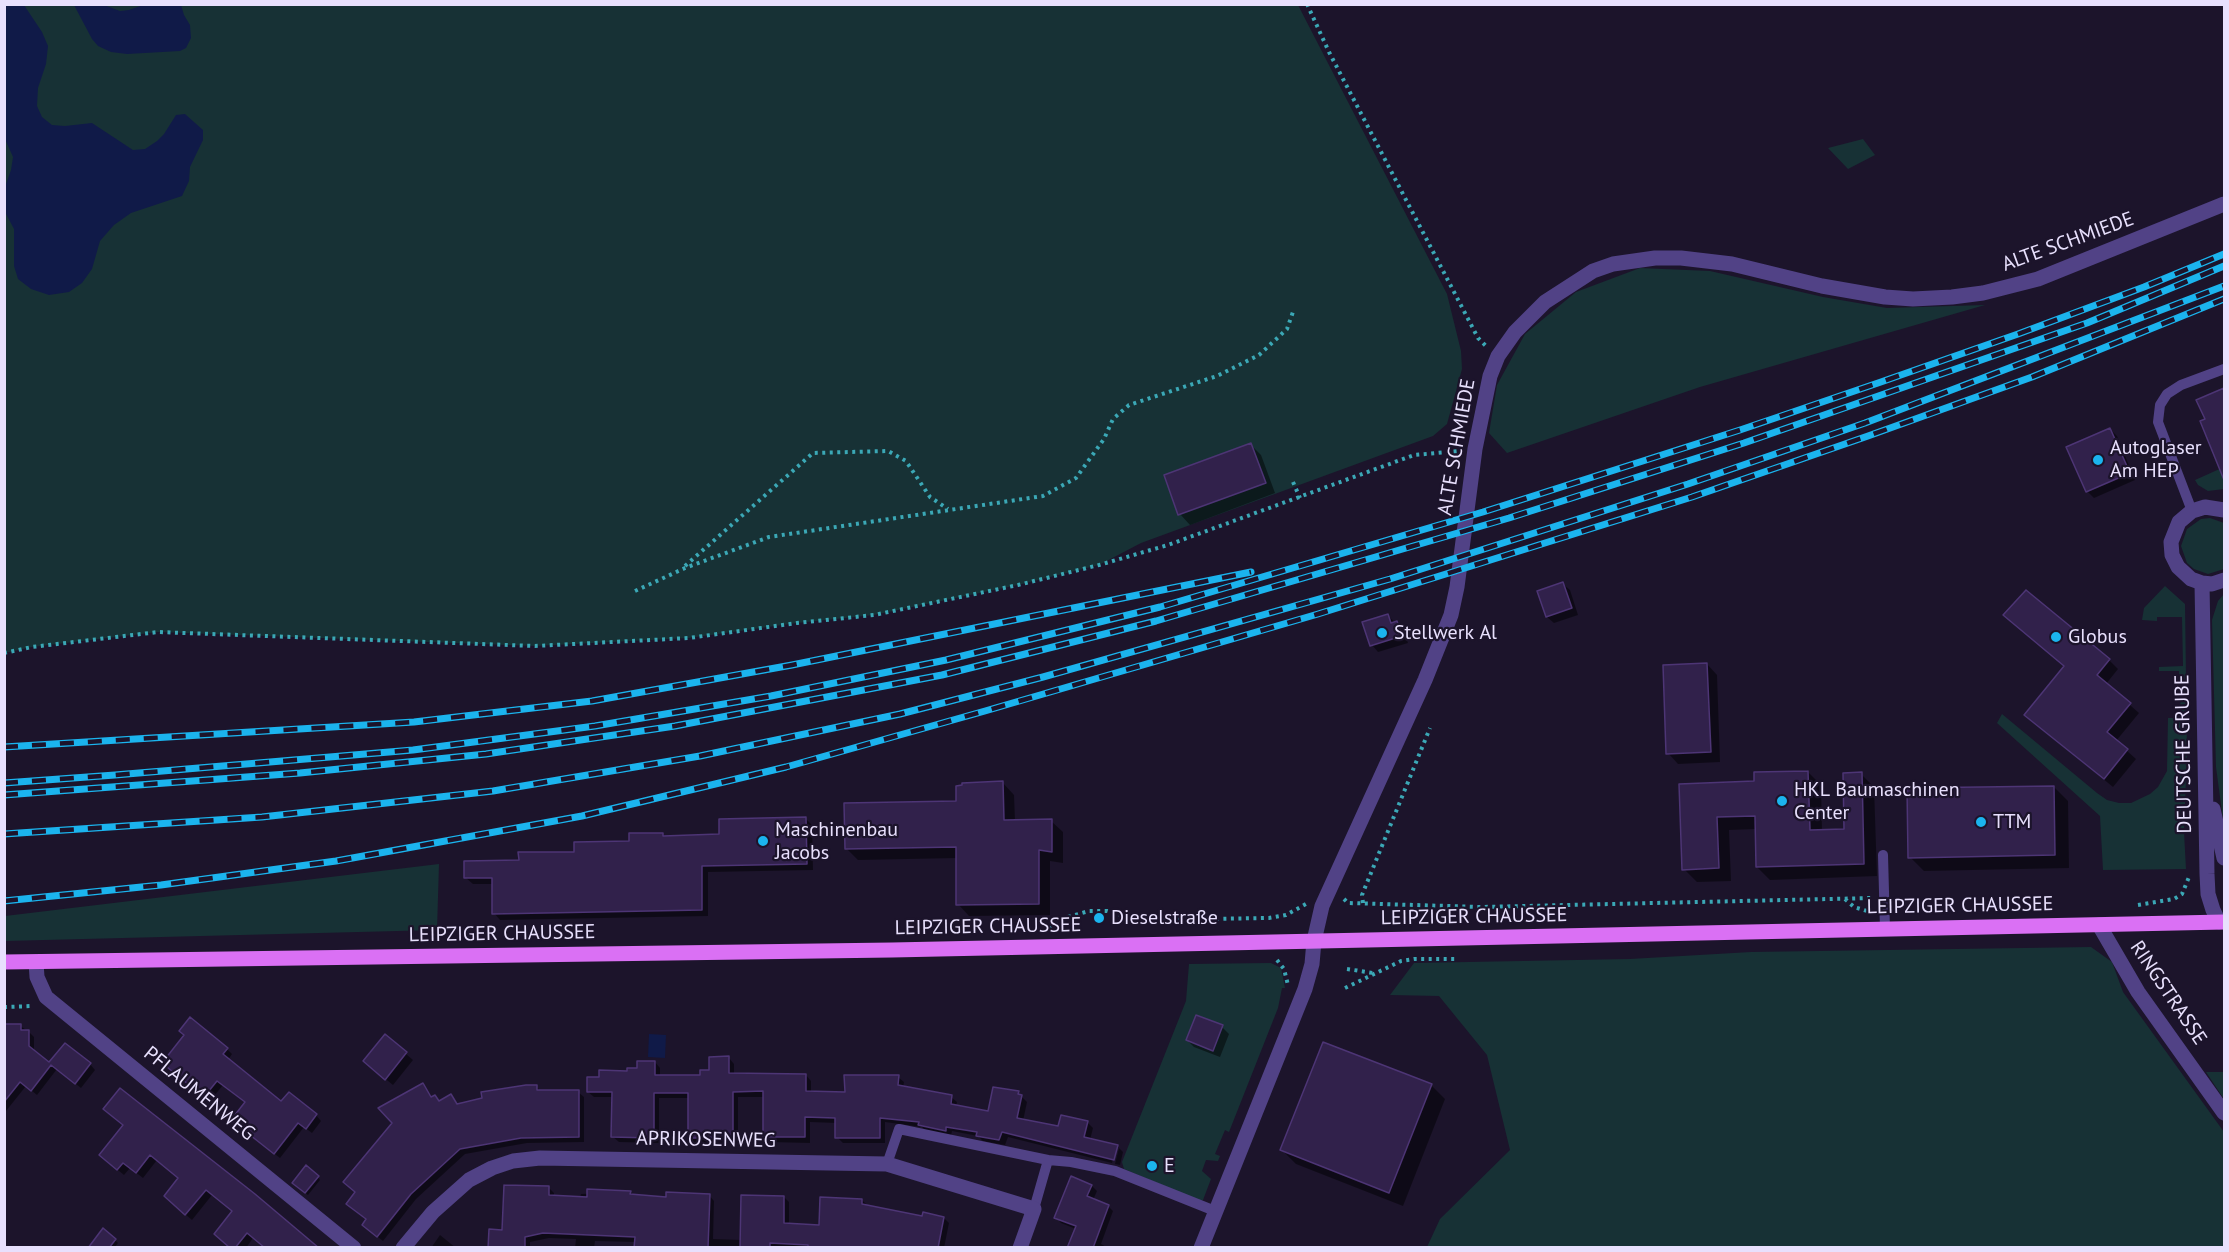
<!DOCTYPE html>
<meta charset="utf-8">
<style>
body{margin:0}
#map{position:relative;width:2229px;height:1252px;overflow:hidden;background:#1c142b;font-family:"PT Sans",sans-serif}
canvas{display:block}
.frame{position:absolute;inset:0;border:6px solid #e8e0fd;pointer-events:none}
</style>
<div id="map">
<canvas width="2229" height="1252"></canvas>
<div class="frame"></div>
</div>
<script>
const c = document.querySelector('canvas').getContext('2d');
c.lineJoin = 'round';
function fill(path, color) {
  c.fillStyle = color;
  c.fill(path, 'evenodd');
}
function toPath(rows) {
  const path = new Path2D();
  for (const r of rows) {
    path.moveTo(r[0], r[1]);
    for (let i = 2; i < r.length; i += 2) path.lineTo(r[i], r[i + 1]);
  }
  return path;
}
function stroke(path, color, width, dash) {
  c.strokeStyle = color;
  c.lineWidth = width;
  c.lineCap = dash ? 'butt' : 'round';
  c.setLineDash(dash || []);
  c.stroke(path);
}
function label(font, color, halo, rows, align = 'center') {
  c.font = font + ' "PT Sans",sans-serif';
  c.lineWidth = 4.5;
  c.setLineDash([]);
  c.textBaseline = 'middle';
  c.strokeStyle = halo;
  c.fillStyle = color;
  for (const [text, x, y, turn = 0] of rows) {
    c.save();
    c.translate(x, y);
    c.rotate((+turn || 0) * Math.PI / 180);
    c.textAlign = isNaN(turn) ? turn : align;
    if (halo) c.strokeText(text, 0, 0);
    c.fillText(text, 0, 0);
    c.restore();
  }
}
fill(toPath([
 [4,5,1298,5,1447,294,1461,351,1462,369,1447,424,1433,436,1141,543,1099,565,1018,585,874,615,797,623,689,638,535,646,158,632,32,647,5,653],
 [1863,139,1875,155,1848,169,1828,148],
 [1640,268,1710,271,1823,297,1887,308,1985,305,1700,387,1507,453,1489,433,1497,385,1525,334,1576,292],
 [2224,467,2224,489,2208,491,2198,485,2195,480],
 [2210,518,2224,523,2224,569,2208,574,2194,569,2187,563,2181,546,2187,529,2201,519],
 [2165,586,2185,604,2187,751,2184,832,2186,869,2103,870,2100,816,1997,723,2002,714,2097,793,2107,800,2119,803,2131,803,2150,794,2158,787,2167,771,2168,718,2181,718,2179,671,2159,671,2159,667,2183,666,2182,617,2157,617,2157,621,2142,620,2144,608],
 [2224,594,2224,827,2216,767,2212,620,2218,601],
 [439,864,437,930,5,941,5,916],
 [2091,947,2112,962,2123,992,2224,1132,2224,1247,1427,1247,1440,1219,1510,1150,1487,1055,1439,996,1390,995,1414,963,1630,959,1751,952],
 [1271,963,1281,968,1285,988,1282,988,1278,1008,1229,1132,1225,1130,1215,1154,1220,1156,1218,1161,1206,1160,1202,1171,1211,1179,1203,1200,1200,1201,1124,1169,1122,1162,1186,1001,1189,964],
 [2206,1072,2224,1072,2224,1099]
]), '#173135');
fill(toPath([
 [5,4,24,5,42,32,48,46,46,64,38,88,37,106,42,117,52,125,65,126,92,123,133,150,145,149,157,141,164,134,176,115,185,114,203,130,203,140,190,167,189,181,182,196,131,213,114,225,100,241,92,269,82,283,69,292,49,295,31,289,18,279,14,266,14,229,4,210,5,187,11,170,13,157,5,139],
 [74,5,104,5,120,11,129,10,143,5,181,5,184,15,190,25,191,38,186,48,180,51,127,54,111,52,98,46,92,39],
 [649,1034,666,1035,665,1058,648,1057]
]), '#101a48');
fill(toPath([
 [2224,389,2224,463,2215,454,2207,420,2198,401],
 [2110,429,2117,436,2135,480,2094,498,2087,491],
 [1251,445,1261,455,1275,493,1190,525,1180,514],
 [1563,584,1570,590,1578,615,1554,623,1547,617],
 [1388,616,1404,630,1408,643,1378,652,1372,645],
 [2109,660,2118,669,2106,684,2139,713,2116,741,2136,759,2113,787,2036,724],
 [1707,664,1717,675,1720,762,1678,764,1668,753],
 [1808,772,1821,785,1822,831,1846,830,1861,774,1874,787,1877,876,1770,880,1757,867,1756,829,1729,830,1731,881,1697,882,1684,869,1680,786,1755,783],
 [1003,783,1014,795,1015,821,1051,821,1063,832,1063,863,1050,861,1050,915,969,916,958,904,958,858,858,860,846,848],
 [2054,787,2068,801,2069,868,1924,871,1910,857],
 [805,818,812,825,813,870,708,872,708,916,500,920,494,913,494,884,473,884,466,878,520,861,576,853,663,834,666,838,721,835],
 [1197,1017,1222,1027,1229,1034,1220,1057,1194,1047,1187,1040],
 [4,1026,20,1026,28,1031,34,1037,34,1052,49,1065,90,1064,95,1070,81,1088,57,1069,37,1095,26,1086,6,1111,4,1110],
 [385,1036,413,1060,393,1085,372,1068],
 [227,1049,232,1054,228,1060,282,1103,316,1115,321,1121,312,1133,304,1127,280,1158,238,1125,246,1103,223,1085,210,1101,169,1069],
 [729,1058,734,1064,734,1075,806,1075,811,1081,811,1093,846,1094,898,1077,904,1082,903,1088,951,1097,957,1102,956,1107,990,1113,1018,1093,1027,1102,1023,1121,1059,1128,1087,1122,1093,1128,1090,1140,1117,1146,1123,1152,1120,1165,1115,1164,1119,1148,1116,1148,1112,1163,1008,1137,1005,1145,983,1141,978,1136,952,1131,951,1136,925,1130,922,1127,885,1122,885,1143,843,1143,837,1137,837,1123,810,1122,810,1143,770,1142,765,1137,765,1097,738,1097,738,1143,695,1143,689,1137,690,1098,659,1098,659,1143,619,1142,613,1137,614,1097,594,1097,588,1092,600,1078,628,1073,655,1062,660,1068,660,1076,701,1077],
 [422,1085,432,1098,435,1097,440,1102,451,1096,459,1105,537,1087,541,1092,578,1092,584,1097,584,1142,527,1143,465,1154,416,1199,383,1241,369,1230,367,1220],
 [1431,1085,1445,1099,1403,1206,1296,1164,1282,1150],
 [124,1126,318,1248,253,1238,246,1248,231,1248,234,1212,212,1195,192,1220,171,1202,179,1178,157,1160,143,1178,130,1168,124,1175,107,1161],
 [318,1177,320,1180,308,1195,296,1185],
 [1092,1186,1097,1191,1093,1200,1108,1206,1113,1211,1101,1244,1108,1248,1069,1248,1076,1229,1061,1223,1056,1217],
 [549,1188,554,1193,554,1196,580,1198,581,1194,630,1192,634,1196,667,1199,709,1195,714,1201,713,1239,742,1240,784,1197,789,1202,789,1225,820,1227,862,1200,868,1206,923,1218,944,1218,949,1223,944,1248,635,1248,636,1242,595,1241,594,1248,575,1248,576,1239,549,1238,530,1242,530,1248,490,1248,503,1231],
 [440,1235,456,1248,431,1248],
 [115,1240,118,1243,114,1248,91,1248]
]), '#0007');
const building = toPath([
 [2224,388,2224,480,2200,421,2205,419,2196,400,2224,388],
 [2110,428,2130,473,2086,492,2066,447,2110,428],
 [1251,443,1266,483,1178,515,1164,475,1251,443],
 [1563,582,1572,608,1546,617,1537,591,1563,582],
 [2026,590,2110,659,2097,675,2131,703,2107,732,2128,749,2104,779,2024,715,2064,666,2003,615,2026,590],
 [1388,614,1391,623,1397,621,1402,636,1370,646,1362,622,1388,614],
 [1707,663,1711,752,1666,754,1663,665,1707,663],
 [1808,771,1810,830,1844,829,1843,773,1862,772,1864,864,1756,867,1755,816,1717,817,1719,868,1682,870,1679,784,1754,781,1754,772,1808,771],
 [1003,781,1004,820,1052,819,1052,852,1039,850,1039,904,956,905,956,847,845,849,844,803,956,801,956,786,962,785,962,783,1003,781],
 [2054,786,2055,855,1908,858,1907,788,2054,786],
 [806,817,807,864,702,866,702,910,492,914,492,878,464,878,464,861,519,860,518,852,574,852,574,842,629,841,629,833,663,833,663,836,719,834,719,819,806,817],
 [1196,1015,1223,1025,1213,1051,1186,1040,1196,1015],
 [190,1017,228,1048,223,1054,281,1101,289,1092,317,1114,306,1129,298,1123,274,1154,231,1120,245,1102,217,1081,204,1097,162,1063,184,1035,179,1031,190,1017],
 [4,1024,21,1024,21,1030,29,1030,29,1046,49,1062,65,1043,91,1063,75,1084,51,1065,31,1091,20,1082,4,1102,4,1024],
 [385,1034,407,1052,385,1080,363,1061,385,1034],
 [1323,1042,1432,1084,1389,1193,1280,1150,1323,1042],
 [729,1056,729,1073,806,1074,806,1091,845,1092,844,1075,899,1075,898,1085,952,1095,951,1104,988,1111,993,1087,1019,1091,1018,1094,1022,1095,1017,1118,1058,1126,1061,1115,1088,1121,1084,1137,1118,1145,1114,1160,1002,1132,999,1140,976,1136,977,1132,946,1127,946,1131,918,1125,919,1122,880,1118,880,1138,835,1138,835,1118,805,1117,805,1137,763,1137,763,1091,733,1092,733,1138,688,1138,688,1093,654,1093,654,1138,611,1137,612,1092,587,1092,587,1077,599,1077,599,1070,627,1071,627,1068,637,1068,637,1061,655,1061,655,1075,700,1075,700,1070,709,1070,709,1057,729,1056],
 [423,1083,431,1097,435,1095,439,1101,451,1094,457,1104,482,1098,481,1092,526,1085,537,1085,537,1090,579,1090,579,1137,521,1138,460,1149,411,1194,377,1237,362,1225,366,1219,346,1204,355,1192,343,1182,392,1123,378,1108,423,1083],
 [120,1088,255,1194,319,1248,265,1248,247,1233,235,1248,230,1248,214,1234,232,1211,206,1190,185,1215,164,1196,178,1178,150,1155,136,1173,123,1163,117,1170,99,1155,123,1125,103,1109,120,1088],
 [306,1165,319,1176,305,1193,292,1183,306,1165],
 [1071,1176,1092,1185,1087,1196,1109,1205,1093,1248,1067,1248,1076,1226,1054,1218,1071,1176],
 [504,1185,549,1186,549,1195,587,1197,587,1189,631,1191,630,1194,666,1197,666,1192,710,1194,708,1248,634,1248,635,1237,543,1233,525,1237,525,1247,488,1248,489,1229,502,1230,504,1185],
 [741,1195,784,1196,784,1223,819,1225,820,1197,862,1199,862,1204,922,1216,923,1212,944,1217,938,1248,808,1248,808,1245,770,1243,770,1248,740,1248,741,1195],
 [103,1228,116,1239,109,1248,88,1248,103,1228]
]);
fill(building, '#31214b');
stroke(building, '#4d3575', 1.5);
stroke(toPath([
 [1307,4,1329,52,1478,338,1486,346],
 [1293,482,1300,498],
 [685,566,813,453,888,451,906,461,930,497,948,509],
 [635,591,685,568,769,537,1043,496,1076,478,1104,439,1113,419,1129,405,1217,376,1259,355,1287,329,1294,309],
 [4,653,32,647,158,632,535,646,689,638,797,623,874,615,1018,585,1099,565,1168,545,1414,455,1459,451],
 [1344,899,1348,903,1481,907,1872,898],
 [1845,899,1854,907,1867,911],
 [1363,903,1362,895,1430,728],
 [2138,905,2174,899,2182,894,2189,877],
 [1049,929,1068,917,1089,911,1107,911,1138,920,1269,918,1286,915,1306,904],
 [1277,960,1284,969,1288,985],
 [1347,969,1373,973],
 [1345,988,1401,961,1414,959,1458,959],
 [4,1007,33,1006]
]), '#3ba8b6', 4, [3, 4.5]);
stroke(toPath([
 [2192,511,2158,422,2160,405,2167,394,2181,385,2224,369],
 [1883,855,1885,929],
 [887,1164,899,1129,1048,1160],
 [1034,1209,1048,1160,1071,1162,1115,1171,1215,1211]
]), '#514286', 10);
stroke(toPath([
 [2224,510,2205,507,2192,511,2179,522,2171,542,2172,555,2178,567,2191,579,2202,583,2212,584,2224,580],
 [2202,583,2207,874,2208,894,2213,910,2219,922],
 [2213,809,2224,858],
 [2099,925,2138,992,2224,1113],
 [36,962,37,977,46,997,354,1248],
 [403,1248,433,1212,469,1180,492,1168,513,1161,540,1158,887,1164,1034,1209,1020,1248],
 [1201,1248,1305,989,1312,964,1314,941]
]), '#514286', 15);
stroke(toPath([
 [1314,941,1322,906,1425,680,1451,615,1457,587,1475,449,1490,376,1498,356,1515,332,1545,302,1593,271,1613,264,1655,258,1681,258,1732,264,1822,286,1885,297,1913,299,1952,297,1983,293,2038,279,2224,204]
]), '#514286', 15);
stroke(toPath([
 [4,962,892,950,2224,922]
]), '#da70f4', 15);
const rail = toPath([
 [4,747,414,722,592,701,792,665,1251,572],
 [4,783,115,775,413,750,595,726,771,696,946,660,1160,607,1483,512,1740,430,1878,383,2018,334,2144,287,2224,254],
 [4,795,300,773,486,754,675,726,942,675,1156,621,1509,518,1744,443,2087,323,2224,266],
 [4,834,262,817,493,791,700,756,900,714,1043,677,1390,579,1688,484,1865,423,2224,286],
 [4,901,161,885,336,861,582,816,786,767,985,711,1318,614,1692,497,1868,436,2032,377,2224,299]
]);
stroke(rail, '#1bb4ee', 7);
stroke(rail, '#1c142b', 4.5, [14]);
for (const [x, y, r, color] of [
 [2098,460,6,"#1bb4ee"],
 [1382,633,6,"#1bb4ee"],
 [2056,637,6,"#1bb4ee"],
 [1782,801,6,"#1bb4ee"],
 [1981,822,6,"#1bb4ee"],
 [763,841,6,"#1bb4ee"],
 [1099,918,6,"#1bb4ee"],
 [1152,1166,6,"#1bb4ee"]
]) {
  const dot = new Path2D();
  dot.arc(x, y, r, 0, 2 * Math.PI);
  c.fillStyle = color;
  c.fill(dot);
  stroke(dot, '#1c142b', 2);
}
label('20px', '#e8e0fd', '#1c142b', [
 ["ALTE SCHMIEDE",2068,242,-20],
 ["ALTE SCHMIEDE",1457,447,-80],
 ["DEUTSCHE GRUBE",2184,754,-91],
 ["LEIPZIGER CHAUSSEE",1960,906,-1],
 ["LEIPZIGER CHAUSSEE",1474,917,-1],
 ["LEIPZIGER CHAUSSEE",988,927,-1],
 ["LEIPZIGER CHAUSSEE",502,934,-1],
 ["RINGSTRASSE",2168,993,56],
 ["PFLAUMENWEG",199,1094,39],
 ["APRIKOSENWEG",706,1140,1]
]);
label('20px', '#e8e0fd', '#1c142b', [
 ["Autoglaser",2110,448],
 ["Am HEP",2110,471],
 ["Stellwerk Al",1394,633],
 ["Globus",2068,637],
 ["HKL Baumaschinen",1794,790],
 ["Center",1794,813],
 ["TTM",1993,822],
 ["Maschinenbau",775,830],
 ["Jacobs",775,853],
 ["Dieselstraße",1111,918],
 ["E",1164,1166]
], 'left');
</script>
